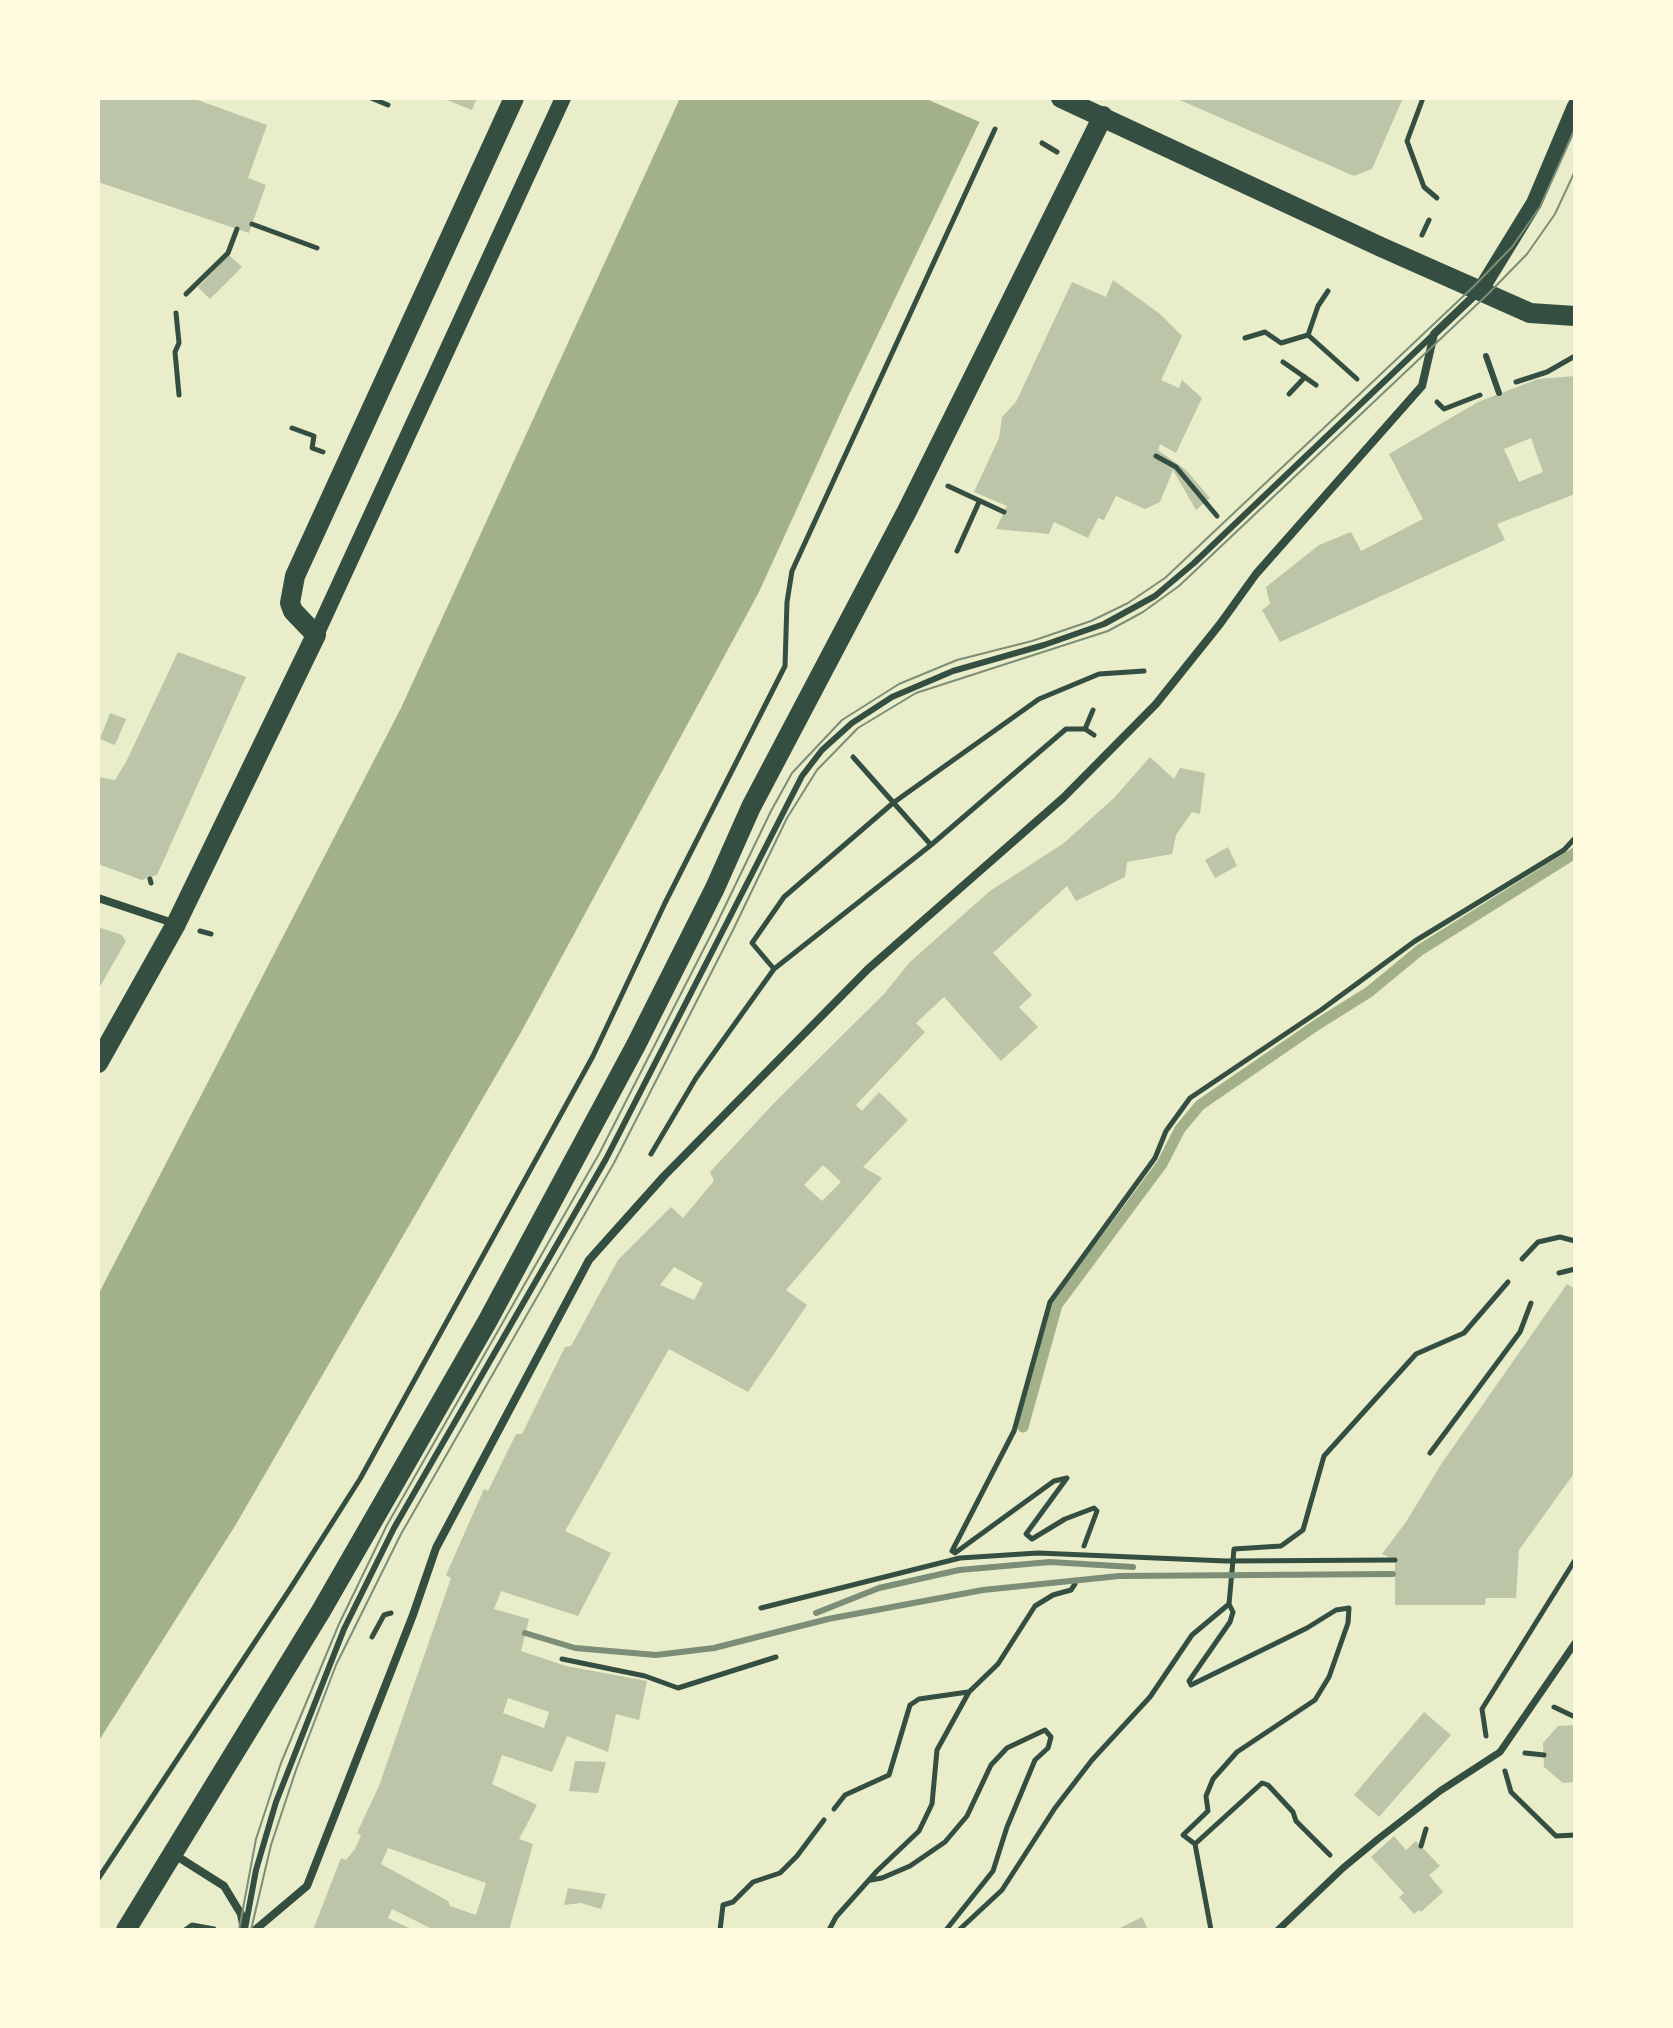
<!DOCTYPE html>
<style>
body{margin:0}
#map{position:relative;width:1673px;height:2028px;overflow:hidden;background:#e9edc9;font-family:Helvetica,sans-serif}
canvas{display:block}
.frame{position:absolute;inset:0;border:100px solid #fefae0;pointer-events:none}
</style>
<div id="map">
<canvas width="1673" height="2028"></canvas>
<div class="frame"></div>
</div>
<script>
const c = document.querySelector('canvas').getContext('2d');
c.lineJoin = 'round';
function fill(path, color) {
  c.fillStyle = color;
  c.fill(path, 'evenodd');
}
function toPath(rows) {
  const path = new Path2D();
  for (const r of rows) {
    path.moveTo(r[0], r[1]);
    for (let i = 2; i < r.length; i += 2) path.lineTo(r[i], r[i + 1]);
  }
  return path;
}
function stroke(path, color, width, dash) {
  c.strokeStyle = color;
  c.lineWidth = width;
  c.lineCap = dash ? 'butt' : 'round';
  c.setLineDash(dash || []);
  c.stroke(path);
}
fill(toPath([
 [680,98,991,98,846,401,759,592,520,1034,235,1526,98,1742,98,1295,401,708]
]), '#a3b18a');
fill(toPath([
 [924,98,995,98,956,180,982,123]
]), '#e9edc9');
stroke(toPath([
 [1023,1427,1057,1305,1162,1164,1180,1129,1200,1105,1318,1024,1369,992,1420,950,1575,853]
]), '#a3b18a', 11);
fill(toPath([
 [98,98,167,98,174,100,175,98,192,98,267,125,248,178,266,185,249,233,98,182],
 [442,98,477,98,472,110],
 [1175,98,1403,98,1372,169,1354,176],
 [229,255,242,267,210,299,198,287],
 [1113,280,1160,314,1182,336,1161,380,1179,388,1182,380,1202,398,1176,453,1160,444,1158,450,1186,470,1210,498,1196,510,1173,470,1160,502,1145,509,1116,496,1104,520,1098,518,1088,538,1054,522,1049,534,996,529,1007,506,974,492,999,438,1002,417,1016,402,1072,282,1106,297],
 [1575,376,1575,494,1497,524,1505,540,1280,642,1262,610,1270,604,1266,587,1319,545,1351,532,1361,551,1423,519,1389,454,1478,402,1538,379],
 [1531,438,1543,472,1519,482,1504,449],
 [178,652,246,677,157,875,142,880,98,864,98,777,115,780,126,762],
 [110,713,126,719,115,745,100,739],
 [1150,757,1174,779,1180,768,1205,773,1200,814,1192,812,1176,835,1172,854,1127,862,1125,877,1076,901,1067,886,993,953,1032,995,1019,1007,1038,1027,1001,1061,944,997,916,1023,925,1032,856,1105,862,1111,879,1092,908,1120,863,1167,882,1178,786,1290,807,1305,748,1392,669,1349,565,1531,611,1553,578,1616,501,1591,494,1609,529,1619,521,1651,566,1666,647,1681,639,1720,616,1714,608,1752,567,1736,552,1772,502,1755,492,1784,537,1805,519,1839,533,1844,509,1930,434,1930,392,1909,388,1918,413,1930,313,1930,341,1858,346,1860,355,1849,361,1835,357,1833,379,1786,451,1578,446,1575,484,1489,488,1491,516,1434,522,1434,565,1347,571,1346,618,1260,671,1207,683,1218,714,1181,710,1172,775,1102,884,994,910,962,990,891,1064,843,1115,797],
 [823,1165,841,1182,822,1201,804,1185],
 [674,1267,703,1283,694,1300,660,1285],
 [508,1698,549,1712,544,1728,503,1713],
 [388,1848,486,1883,476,1915,450,1906,448,1901,381,1864],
 [1228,847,1237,866,1215,878,1205,860],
 [98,927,122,935,126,941,98,990],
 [1567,1284,1575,1289,1575,1472,1519,1550,1516,1598,1486,1598,1485,1605,1395,1605,1395,1560,1382,1554,1406,1522,1442,1463],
 [1424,1712,1451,1735,1379,1817,1354,1795],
 [1575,1725,1575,1782,1563,1783,1544,1767,1543,1743,1558,1726],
 [575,1761,606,1762,598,1793,569,1791],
 [1394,1836,1406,1850,1416,1841,1440,1866,1429,1875,1443,1892,1421,1912,1419,1910,1414,1914,1399,1897,1404,1893,1371,1857],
 [568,1888,606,1894,601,1909,581,1903,564,1905],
 [1142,1917,1148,1930,1116,1930]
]), '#bcc5a7');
stroke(toPath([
 [371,98,388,105],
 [1423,98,1407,141,1424,187,1437,198],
 [1042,143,1057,152],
 [252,224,317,248],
 [1422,235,1429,220],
 [1328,291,1318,306,1308,335,1357,379],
 [186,294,228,253,237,229],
 [176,313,179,343,175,352,179,395],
 [1245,338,1265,332,1281,343,1308,335],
 [1283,362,1316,385],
 [1516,382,1547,372,1575,356],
 [1289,394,1305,377],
 [1437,402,1444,409,1480,395],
 [292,428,314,436,312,448,323,452],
 [1156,456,1176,467,1217,516],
 [948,486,1004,512],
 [957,551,979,502],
 [1085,729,1093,710],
 [853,757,931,845],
 [150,879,151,883],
 [200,931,211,934],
 [774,969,752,943,784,897,893,803,1039,699,1099,674,1144,671],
 [651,1154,696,1078,774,969,931,845,1066,729,1085,729,1094,735],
 [1522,1259,1538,1242,1560,1237,1575,1241],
 [1559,1273,1575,1269],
 [1430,1453,1520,1332,1531,1303],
 [952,1551,1014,1431,1050,1302,1155,1158,1166,1131,1190,1098,1321,1010,1415,941,1564,850,1575,838],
 [952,1551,955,1553,1054,1481,1067,1478,1026,1534,1032,1539,1065,1519,1094,1508,1097,1511,1084,1546],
 [761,1608,960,1558,1038,1553,1226,1561,1395,1560],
 [372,1637,384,1615,391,1613],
 [562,1659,645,1676,678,1688,776,1657],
 [1191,1685,1307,1628,1336,1610,1349,1608,1348,1623,1329,1677,1315,1700,1237,1752,1213,1779,1206,1796,1208,1811,1183,1835,1195,1844,1211,1930],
 [1191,1685,1189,1681,1230,1622,1233,1612,1229,1604],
 [1554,1707,1575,1717],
 [1486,1736,1482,1709,1575,1560],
 [1525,1753,1544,1755],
 [1505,1771,1511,1792,1556,1836,1575,1835],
 [834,1809,845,1795,889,1775,910,1705,919,1699,968,1692],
 [1195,1844,1262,1783,1268,1785,1293,1812,1296,1821,1330,1855],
 [1421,1846,1426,1829],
 [98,1879,290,1589,360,1479,593,1056,665,903,785,666,787,602,792,571,995,129],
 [871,1880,882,1878,910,1866,945,1842,967,1816,991,1765,1007,1748,1045,1730,1051,1737,1048,1748,1035,1760,1007,1827,993,1871,946,1930],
 [185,1930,192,1925,214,1929],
 [720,1930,723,1905,733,1902,753,1882,780,1873,797,1856,824,1820],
 [829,1930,836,1917,877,1871,919,1831,932,1804,937,1750,969,1692,998,1664,1035,1606,1053,1595,1071,1590,1075,1584],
 [959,1930,1002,1890,1055,1808,1092,1760,1150,1697,1192,1635,1229,1604,1234,1549,1281,1546,1303,1530,1324,1456,1416,1354,1464,1333,1508,1282]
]), '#344e41', 5);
stroke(toPath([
 [1486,356,1499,393],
 [245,1929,256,1870,276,1802,344,1629,394,1528,606,1159,802,776,822,750,852,723,892,697,953,671,1044,645,1104,624,1155,596,1194,563,1434,334]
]), '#344e41', 6);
stroke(toPath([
 [1278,1930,1343,1868,1378,1839,1440,1791,1500,1752,1575,1643]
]), '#344e41', 7);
stroke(toPath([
 [98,898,176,924],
 [175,1855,224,1886,241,1914,244,1930],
 [255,1930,307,1886,413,1615,436,1548,589,1260,665,1175,868,969,1063,798,1156,704,1220,624,1256,574,1422,386,1434,334,1479,291]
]), '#344e41', 8);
stroke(toPath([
 [1480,291,1534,203,1575,106],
 [316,635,563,98]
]), '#344e41', 16);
stroke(toPath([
 [1061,98,1381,247,1530,313,1575,316],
 [98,1063,176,924,316,635,293,611,290,603,295,576,514,98],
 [126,1930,321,1611,487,1322,636,1045,715,888,751,807,907,511,1103,116]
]), '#344e41', 20);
stroke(toPath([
 [239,1930,256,1839,281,1763,339,1624,387,1525,599,1154,716,925,771,811,792,773,842,720,899,684,957,660,1032,641,1091,621,1128,603,1165,578,1473,287,1512,247,1540,207,1575,129],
 [251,1930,271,1845,296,1770,336,1665,401,1534,614,1163,732,932,787,818,817,770,858,728,916,693,1108,631,1143,612,1179,586,1488,294,1527,254,1555,214,1575,171]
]), '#7c8e77', 2);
stroke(toPath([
 [816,1613,879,1588,959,1570,1050,1562,1133,1567],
 [525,1633,575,1648,656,1655,714,1648,828,1619,983,1590,1119,1576,1393,1574]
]), '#7c8e77', 6);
</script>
